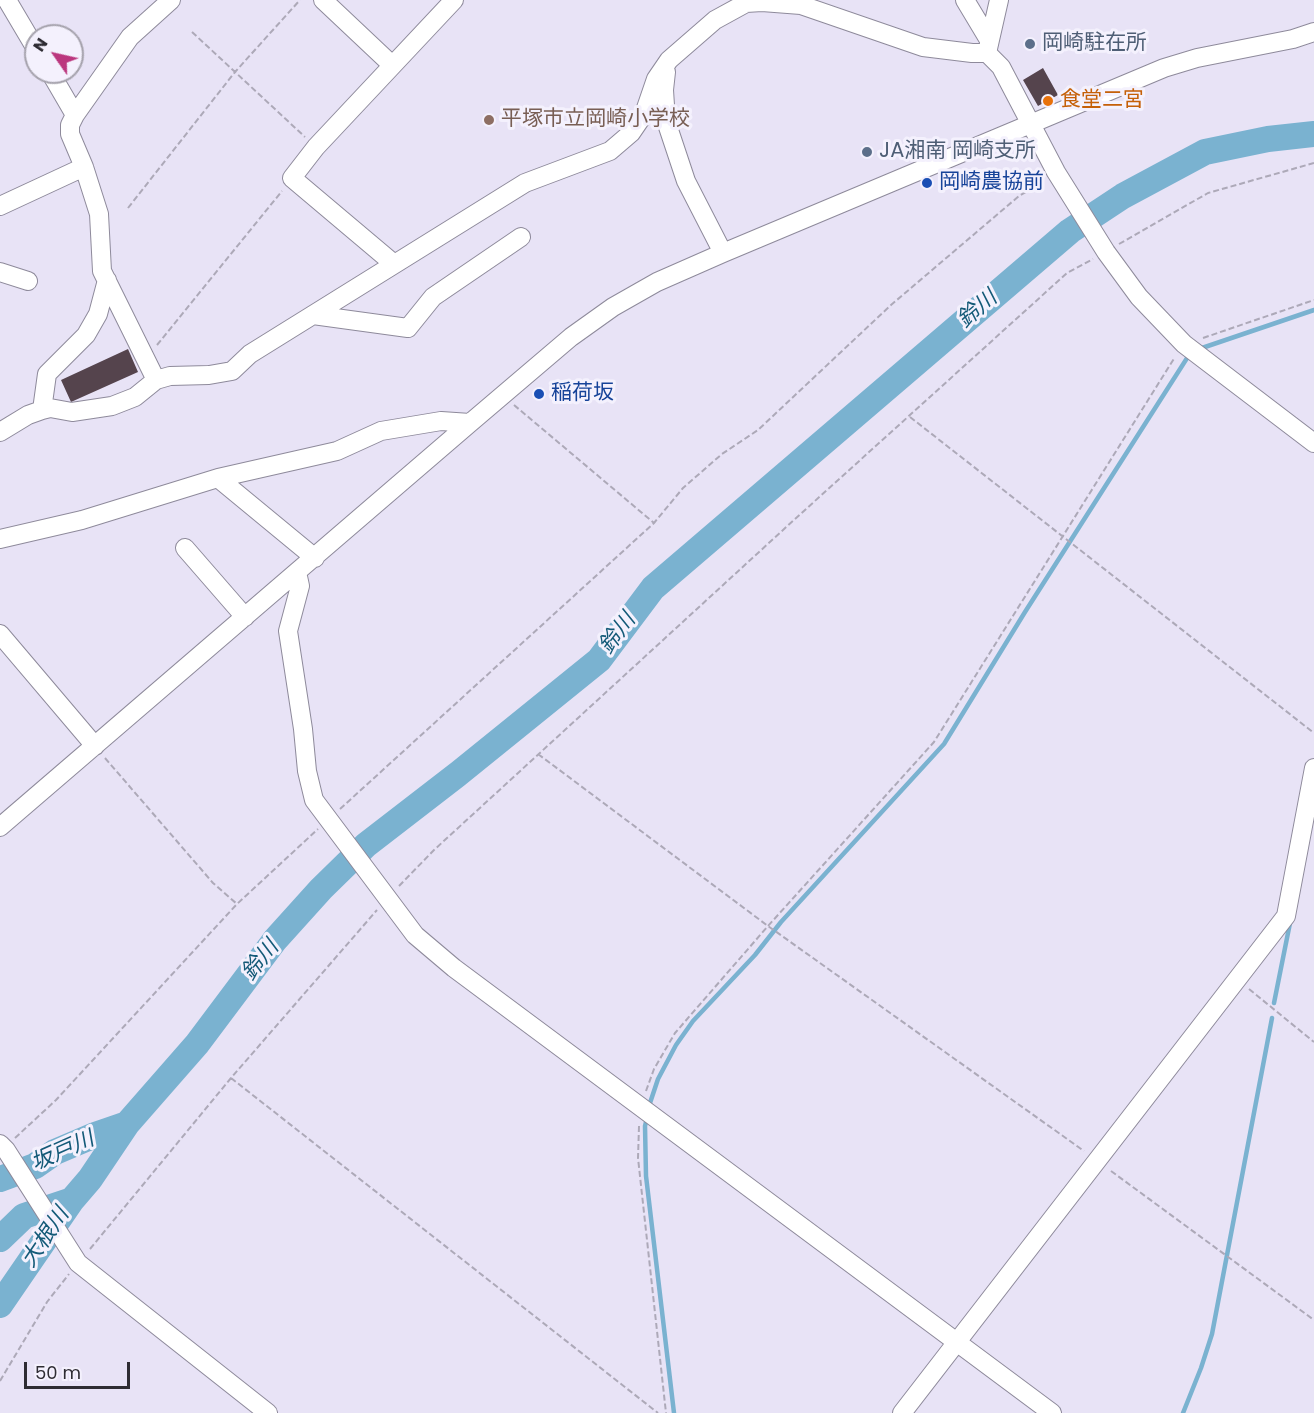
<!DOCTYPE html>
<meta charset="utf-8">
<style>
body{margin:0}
#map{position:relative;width:1314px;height:1413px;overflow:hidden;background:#e8e3f6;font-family:Poppins,sans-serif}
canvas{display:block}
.north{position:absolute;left:24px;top:24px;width:60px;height:60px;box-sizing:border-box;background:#f4f1fd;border:2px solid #a5a2ac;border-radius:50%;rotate:304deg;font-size:16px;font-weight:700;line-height:24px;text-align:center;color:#2e2c33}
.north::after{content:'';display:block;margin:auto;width:21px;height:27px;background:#bb377e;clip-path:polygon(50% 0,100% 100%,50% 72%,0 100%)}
.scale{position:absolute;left:24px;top:1362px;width:106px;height:27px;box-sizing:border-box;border:3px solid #2e2c33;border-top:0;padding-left:8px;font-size:18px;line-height:21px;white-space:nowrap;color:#2e2c33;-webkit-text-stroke:4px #f4f1fd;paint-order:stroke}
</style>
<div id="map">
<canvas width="1314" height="1413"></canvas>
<div class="north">N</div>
<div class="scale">50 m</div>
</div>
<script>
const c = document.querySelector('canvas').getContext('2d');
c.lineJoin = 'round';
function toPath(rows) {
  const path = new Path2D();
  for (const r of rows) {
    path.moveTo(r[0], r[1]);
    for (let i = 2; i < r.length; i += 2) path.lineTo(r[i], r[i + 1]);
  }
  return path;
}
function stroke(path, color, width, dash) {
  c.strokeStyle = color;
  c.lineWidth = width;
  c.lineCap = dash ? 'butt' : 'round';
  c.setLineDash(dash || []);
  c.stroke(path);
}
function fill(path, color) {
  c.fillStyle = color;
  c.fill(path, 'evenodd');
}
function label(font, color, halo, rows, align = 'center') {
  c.font = font + ' Poppins,"Noto Sans JP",sans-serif';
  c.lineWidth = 6;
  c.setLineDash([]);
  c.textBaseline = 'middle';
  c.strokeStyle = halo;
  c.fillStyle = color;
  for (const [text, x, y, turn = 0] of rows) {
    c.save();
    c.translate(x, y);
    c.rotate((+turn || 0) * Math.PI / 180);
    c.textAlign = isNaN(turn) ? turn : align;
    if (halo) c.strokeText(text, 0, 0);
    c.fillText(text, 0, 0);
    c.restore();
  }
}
stroke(toPath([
 [1199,349,1314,310],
 [1274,1003,1290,923],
 [649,1106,658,1079,676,1045,693,1021,755,955,781,922,944,744,1025,612,1189,355],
 [647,1118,645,1126,646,1176,674,1413],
 [1183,1413,1201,1368,1212,1334,1272,1018]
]), '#7ab2d0', 4.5);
stroke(toPath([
 [0,1179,35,1166,55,1152,95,1135,127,1124],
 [0,1239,24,1216,69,1201],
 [0,1305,72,1200,90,1179,127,1124,197,1044,275,940,321,889,366,845,458,774,599,660,653,588,1070,231,1123,196,1205,152,1268,139,1314,134]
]), '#7ab2d0', 26);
fill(toPath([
 [1043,68,1058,95,1038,106,1023,80],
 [128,349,138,372,71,402,61,380]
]), '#55444d');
const minor = toPath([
 [7,0,36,49],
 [323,0,392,65],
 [965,0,989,40],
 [987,53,999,0],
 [50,72,75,115],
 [666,72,664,90,666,121,686,181,723,253],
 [0,206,84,167],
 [394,264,292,178,316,147,454,0],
 [0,272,28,281],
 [313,315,408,328,433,297,521,237],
 [156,380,102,271,99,214,84,167,70,134,70,125,75,115,130,37,171,0],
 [42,410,47,374,86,335,98,314,107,280],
 [0,432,28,415,42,410,50,408,72,412,112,406,135,397,156,380,170,376,209,375,232,371,250,354,525,183,610,151,631,133,644,114,656,79,669,60,715,20,746,3,762,2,801,5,923,47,972,53,987,53,1001,67,1056,172,1106,252,1139,297,1184,344,1314,443],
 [218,478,315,558],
 [0,539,82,520,218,478,337,451,381,431,441,421,470,423],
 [185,548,245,617],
 [297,572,300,586,288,631,303,729,307,771,314,800,415,935,454,968,1052,1413],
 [0,634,95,746],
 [0,827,470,423,571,337,613,307,657,282,723,253,1164,68,1197,58,1293,39,1314,32],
 [0,1144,6,1150,78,1263,268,1413],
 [902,1413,1286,916,1314,768]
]);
stroke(minor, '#8e8a9b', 20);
stroke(toPath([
 [192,32,305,137],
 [128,208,235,72,300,0],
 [1119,244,1208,193,1314,163],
 [1203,338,1314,300],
 [157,345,282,191],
 [514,405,654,523],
 [910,417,1314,733],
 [538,754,768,926,1084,1151],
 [105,758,213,883,237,904],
 [340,809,654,523,683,488,722,454,758,430,891,305,1019,196,1044,181],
 [399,886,434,850,795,519,1067,273,1093,259],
 [1249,989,1314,1042],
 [231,1078,658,1413],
 [646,1091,654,1069,675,1033,768,926,934,742,1175,357],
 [639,1126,638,1158,666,1413],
 [15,1138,56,1100,237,904,318,829],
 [1111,1171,1314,1320],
 [90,1249,231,1078,377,910],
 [0,1381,47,1302,69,1274]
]), '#ada9b8', 2, [6, 3]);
stroke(minor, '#fff', 18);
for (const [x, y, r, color] of [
 [1030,44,6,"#5c6f8a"],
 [1048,101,6,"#e8710a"],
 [489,120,6,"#8d6e63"],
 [867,152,6,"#5c6f8a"],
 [927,183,6,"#1a4fb4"],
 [539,394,6,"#1a4fb4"]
]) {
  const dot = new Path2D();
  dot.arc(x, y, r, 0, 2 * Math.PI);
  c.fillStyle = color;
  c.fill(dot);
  stroke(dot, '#f4f1fd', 2);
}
label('21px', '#4e5e75', '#f4f1fd', [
 ["岡崎駐在所",1042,44],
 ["JA湘南 岡崎支所",879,152]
], 'left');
label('21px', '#c56008', '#f4f1fd', [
 ["食堂二宮",1060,101]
], 'left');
label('21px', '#785e54', '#f4f1fd', [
 ["平塚市立岡崎小学校",501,120]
], 'left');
label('21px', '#164399', '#f4f1fd', [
 ["岡崎農協前",939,183],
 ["稲荷坂",551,394]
], 'left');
label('italic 22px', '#145a78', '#f4f1fd', [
 ["鈴川",978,310,-41],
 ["鈴川",618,634,-53],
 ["鈴川",261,961,-51],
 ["坂戸川",63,1152,-24],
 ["大根川",46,1238,-56]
]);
</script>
